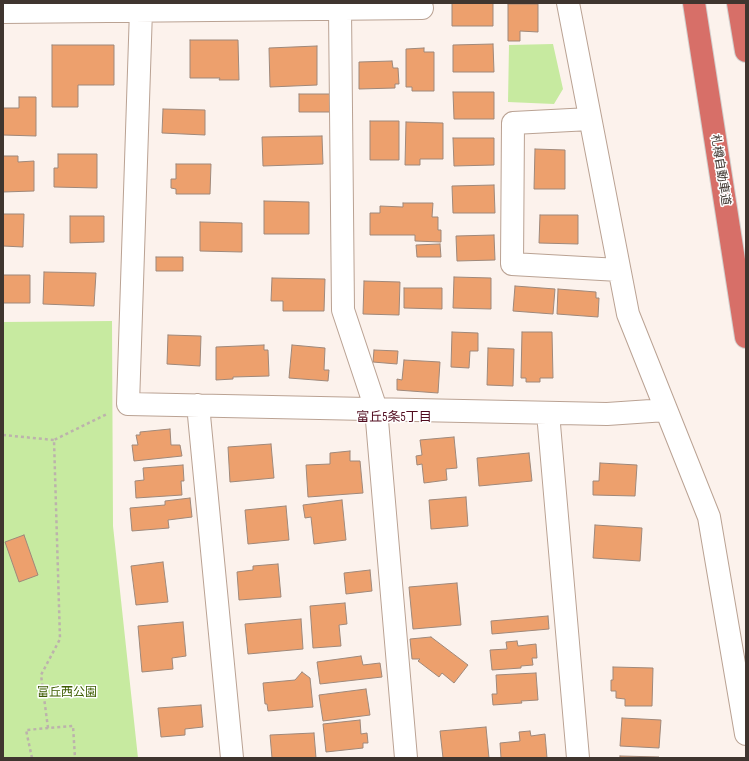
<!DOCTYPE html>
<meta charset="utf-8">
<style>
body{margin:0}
#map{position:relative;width:749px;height:761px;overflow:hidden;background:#fcf2ec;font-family:"Sofia Sans Condensed",sans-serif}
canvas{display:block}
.frame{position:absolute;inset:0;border:4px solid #3f352f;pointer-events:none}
</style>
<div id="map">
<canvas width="749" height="761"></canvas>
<div class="frame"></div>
</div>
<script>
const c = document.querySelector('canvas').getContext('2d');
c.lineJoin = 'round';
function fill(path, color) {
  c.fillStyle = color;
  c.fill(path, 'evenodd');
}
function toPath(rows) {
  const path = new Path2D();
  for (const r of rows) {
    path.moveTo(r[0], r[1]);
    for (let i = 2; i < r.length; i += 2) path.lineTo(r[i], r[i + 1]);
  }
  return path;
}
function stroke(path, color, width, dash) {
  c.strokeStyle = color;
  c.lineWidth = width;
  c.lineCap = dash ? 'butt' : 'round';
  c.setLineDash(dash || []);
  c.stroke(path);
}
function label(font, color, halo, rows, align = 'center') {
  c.font = font + ' "Sofia Sans Condensed","Noto Sans JP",sans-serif';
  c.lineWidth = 3;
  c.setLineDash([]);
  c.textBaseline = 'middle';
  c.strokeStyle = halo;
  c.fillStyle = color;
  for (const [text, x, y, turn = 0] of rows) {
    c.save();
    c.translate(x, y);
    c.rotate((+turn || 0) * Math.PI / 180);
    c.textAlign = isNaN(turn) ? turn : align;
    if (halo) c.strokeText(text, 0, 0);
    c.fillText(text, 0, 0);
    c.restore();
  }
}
fill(toPath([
 [553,44,563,89,554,104,508,102,509,45],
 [112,321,113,526,138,758,3,758,3,322]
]), '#c7eaa0');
const building = toPath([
 [452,3,493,3,493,26,452,26,452,3],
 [508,4,538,4,538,32,520,31,520,41,508,41,508,4],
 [190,40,238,40,239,80,219,80,220,78,190,78,190,40],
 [493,44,494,72,453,72,453,45,493,44],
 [52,45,114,45,114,85,78,85,78,107,52,107,52,45],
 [317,46,317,85,270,87,269,48,317,46],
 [424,48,424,52,434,52,434,91,412,91,412,87,406,87,406,49,424,48],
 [392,61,393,68,398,68,399,84,395,84,395,88,359,89,359,62,392,61],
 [453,92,494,92,494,119,454,119,453,92],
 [299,94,330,94,330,112,299,112,299,94],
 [19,97,36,97,36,136,3,135,3,108,19,108,19,97],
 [163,109,205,110,205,135,162,133,163,109],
 [370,121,399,121,399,160,370,160,370,121],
 [406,122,443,123,443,159,420,159,420,165,405,165,406,122],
 [322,136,323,164,263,166,262,137,322,136],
 [453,138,494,138,494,165,454,166,453,138],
 [535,149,565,150,565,189,534,189,535,149],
 [58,154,97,154,97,188,54,187,54,168,58,168,58,154],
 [3,156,18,156,18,162,34,161,34,191,3,192,3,156],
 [176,164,211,164,210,194,176,194,176,189,171,188,171,179,176,179,176,164],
 [494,185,495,213,453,213,452,186,494,185],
 [264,201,309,202,309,234,264,234,264,201],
 [403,203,433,203,432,217,438,217,438,230,441,230,441,242,415,241,415,235,370,235,370,213,380,213,380,206,403,207,403,203],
 [3,214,24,214,23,247,3,246,3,214],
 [540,215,578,215,578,244,539,243,540,215],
 [70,216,104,216,104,242,70,243,70,216],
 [200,222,242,223,242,252,200,251,200,222],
 [494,235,495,260,457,261,456,236,494,235],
 [440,244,441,257,417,257,416,245,440,244],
 [156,257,183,257,183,271,156,271,156,257],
 [44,272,96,273,94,306,43,304,44,272],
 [3,275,30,275,30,303,3,303,3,275],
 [454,277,491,278,491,309,453,308,454,277],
 [272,278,325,279,324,311,283,311,283,301,271,301,272,278],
 [364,281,400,282,399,315,363,314,364,281],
 [515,286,555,289,553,314,513,311,515,286],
 [404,288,442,288,442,309,404,308,404,288],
 [558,289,596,292,596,298,599,298,598,317,557,314,558,289],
 [452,332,478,333,478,351,470,351,469,368,451,367,452,332],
 [522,332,552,332,553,378,540,378,540,382,526,382,526,378,521,378,522,332],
 [168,335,201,336,200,366,167,364,168,335],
 [264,345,264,350,268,350,269,376,233,377,233,379,216,380,216,347,264,345],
 [292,345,325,348,324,370,329,370,328,381,289,378,292,345],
 [488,348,514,349,513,386,487,385,488,348],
 [374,350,398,351,397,364,373,362,374,350],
 [404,360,440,362,438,393,397,390,397,379,402,380,404,360],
 [170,429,171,445,180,445,182,456,134,461,132,445,138,445,136,435,140,435,140,432,170,429],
 [454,437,457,468,446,469,447,480,424,483,422,464,417,465,416,456,422,455,420,440,454,437],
 [271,444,274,478,230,482,228,447,271,444],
 [350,451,350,461,360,461,363,493,308,497,306,465,330,464,330,453,350,451],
 [529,453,532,481,479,486,477,458,529,453],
 [600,463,637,465,635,496,593,495,593,481,599,481,600,463],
 [183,465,184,481,181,481,182,495,136,498,135,481,144,480,143,468,183,465],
 [466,497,468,526,431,529,429,500,466,497],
 [190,498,192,517,168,520,169,528,132,531,130,508,165,505,165,501,190,498],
 [342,500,346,540,314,544,311,517,305,518,303,505,342,500],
 [286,506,289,540,248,544,245,510,286,506],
 [595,525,642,528,640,561,593,558,595,525],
 [24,535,38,575,19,582,5,542,24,535],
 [163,562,168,602,136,605,131,566,163,562],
 [278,564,281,597,239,600,237,572,253,570,253,566,278,564],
 [370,570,372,591,346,594,344,573,370,570],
 [457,583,461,625,413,629,409,587,457,583],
 [345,603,347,624,339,625,341,646,313,648,310,606,345,603],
 [548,616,549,629,492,634,491,621,548,616],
 [301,619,303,649,248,654,245,624,301,619],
 [183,622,186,656,172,658,173,669,142,672,138,626,183,622],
 [431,637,468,665,454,683,442,673,439,677,418,661,420,659,412,659,410,639,431,637],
 [517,641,518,646,536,644,537,658,532,658,533,665,521,666,521,668,492,670,490,650,507,649,506,642,517,641],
 [361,656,363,665,380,663,382,677,320,684,317,662,361,656],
 [613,667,653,668,652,706,625,706,625,699,616,698,616,691,611,691,611,680,613,680,613,667],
 [302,672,310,678,313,707,268,711,267,704,265,704,263,683,295,680,302,672],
 [536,673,538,700,521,701,522,703,493,705,492,694,497,694,496,675,536,673],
 [366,689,370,715,323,721,319,695,366,689],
 [201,705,203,727,185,729,185,735,161,737,158,708,201,705],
 [622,718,661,720,659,748,620,746,622,718],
 [360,720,361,734,367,733,368,743,363,743,363,748,326,752,323,724,360,720],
 [486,727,489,758,443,758,440,731,486,727],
 [530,731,531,736,545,734,547,758,501,758,500,743,520,741,519,732,530,731],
 [314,733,316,758,272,758,270,735,314,733],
 [620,756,659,757,659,758,620,758,620,756]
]);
fill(building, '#eda06d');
stroke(building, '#9f887a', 1);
const minor = toPath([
 [140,3,141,10,128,404,607,414,666,410],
 [568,3,628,314,709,517,746,734],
 [340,9,343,310,376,409,406,758],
 [3,12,422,8],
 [590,119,513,123,512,264,619,270],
 [198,405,232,758],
 [548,413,578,758]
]);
const motorway = toPath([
 [694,3,746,337],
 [738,3,746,51]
]);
stroke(minor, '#baa293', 24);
stroke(motorway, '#d1cfcd', 24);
stroke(toPath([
 [3,435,54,440],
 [48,728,41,675,60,639,54,440,107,414],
 [32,758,26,730,73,726,75,758]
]), '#bcb2ac', 2.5, [3, 3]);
stroke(minor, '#fff', 22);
stroke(motorway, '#d76f68', 22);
label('12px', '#3f352f', '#fff', [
 ["札樽自動車道",720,170,81]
]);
label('12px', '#3d5c01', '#fff', [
 ["富丘西公園",67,693]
]);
label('13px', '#500b1e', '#fff', [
 ["富丘5条5丁目",394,418]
]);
</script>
